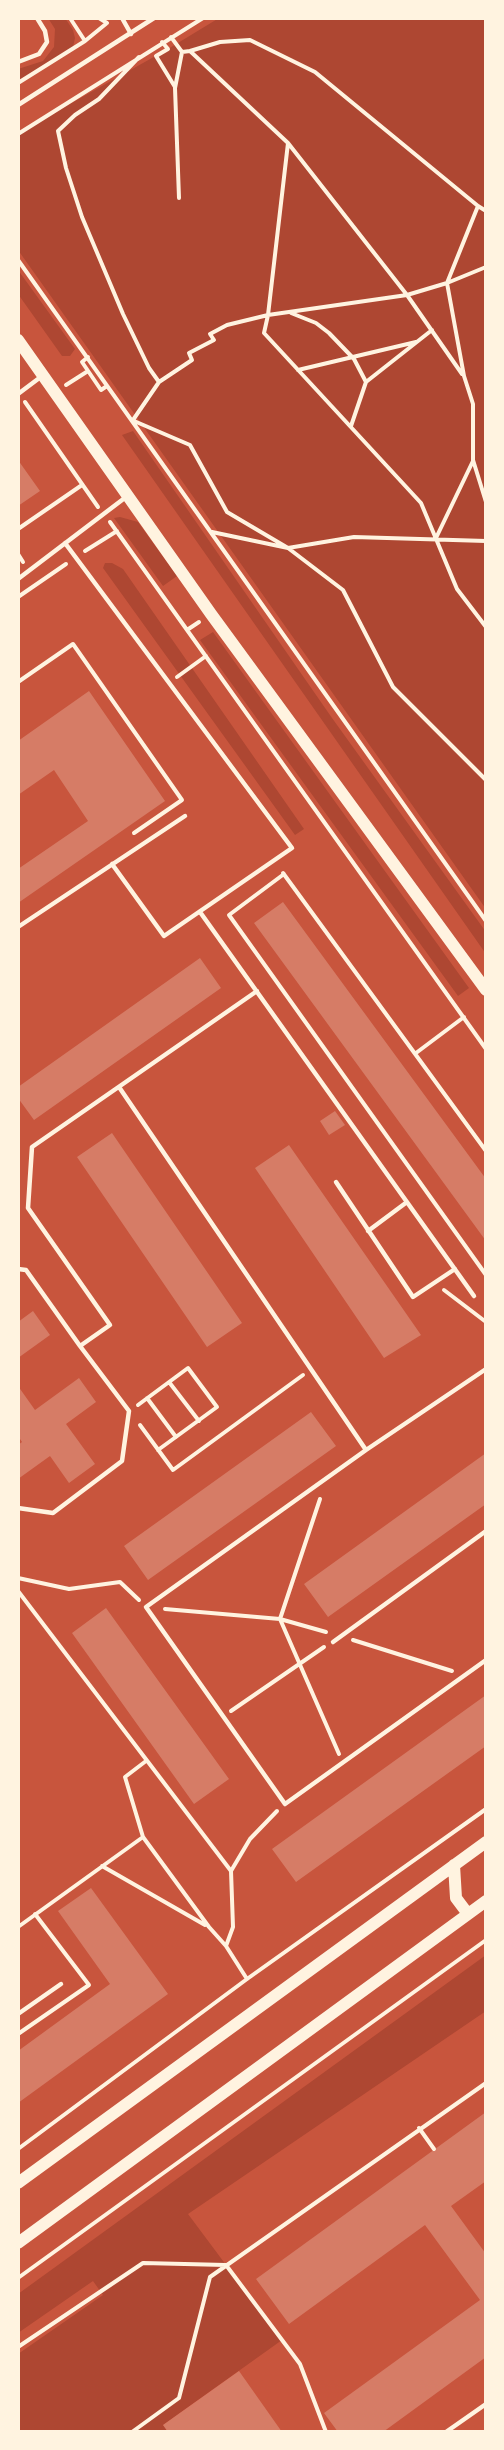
<!DOCTYPE html>
<style>
body{margin:0}
#map{position:relative;width:504px;height:2450px;overflow:hidden;background:#c8553d;font-family:"Exo 2",sans-serif}
canvas{display:block}
.frame{position:absolute;inset:0;border:20px solid #fff3e0;pointer-events:none}
</style>
<div id="map">
<canvas width="504" height="2450"></canvas>
<div class="frame"></div>
</div>
<script>
const c = document.querySelector('canvas').getContext('2d');
c.lineJoin = 'round';
function fill(path, color) {
  c.fillStyle = color;
  c.fill(path, 'evenodd');
}
function toPath(rows) {
  const path = new Path2D();
  for (const r of rows) {
    path.moveTo(r[0], r[1]);
    for (let i = 2; i < r.length; i += 2) path.lineTo(r[i], r[i + 1]);
  }
  return path;
}
function stroke(path, color, width, dash) {
  c.strokeStyle = color;
  c.lineWidth = width;
  c.lineCap = dash ? 'butt' : 'round';
  c.setLineDash(dash || []);
  c.stroke(path);
}
fill(toPath([
 [48,18,65,18,73,30,75,38,73,47,18,81,18,69,43,61,54,47,55,29],
 [219,18,486,18,486,909,18,250,18,133,168,49],
 [18,270,75,349,70,356,62,356,18,294],
 [133,431,332,718,486,932,486,954,122,435],
 [120,517,138,522,177,576,163,586,114,518],
 [105,563,112,563,123,569,304,829,295,835,103,568],
 [213,632,469,988,458,996,200,640],
 [486,1955,486,2011,188,2214,282,2340,163,2425,168,2432,18,2432,18,2354,103,2295,93,2281,18,2333,18,2294]
]), '#ae4732');
fill(toPath([
 [18,460,40,491,18,506],
 [89,691,165,801,18,903,18,869,88,821,54,770,18,795,18,741],
 [283,902,486,1179,486,1241,254,923],
 [200,958,221,988,34,1120,18,1098,18,1087],
 [335,1111,345,1125,329,1135,320,1121],
 [112,1133,242,1323,207,1347,77,1157],
 [289,1145,421,1335,384,1358,255,1168],
 [33,1311,50,1335,18,1358,18,1322],
 [79,1378,96,1402,66,1424,95,1464,69,1483,50,1456,18,1479,18,1445,22,1442,18,1436,18,1386,35,1410],
 [311,1412,336,1446,148,1580,124,1546],
 [486,1453,486,1504,328,1617,304,1584],
 [106,1608,229,1779,194,1804,72,1633],
 [486,1695,486,1746,296,1882,272,1849],
 [91,1888,168,1994,18,2103,18,2051,110,1984,58,1911],
 [486,2112,486,2181,451,2206,486,2254,486,2357,383,2432,338,2432,324,2413,480,2300,425,2225,289,2324,256,2279],
 [239,2371,282,2432,168,2432,163,2425]
]), '#d67c66');
stroke(toPath([
 [70,18,85,41],
 [99,18,107,23],
 [171,37,182,52,175,88,179,198],
 [162,42,168,49,156,56,175,87],
 [190,51,220,42,250,40,315,72,478,206,447,283,464,376,473,404,473,460,486,502],
 [182,52,190,51,288,143,407,295,462,374],
 [139,57,99,99,75,115,58,131,66,168,82,217,123,314,149,368,159,382],
 [18,83,85,41,107,23],
 [18,134,203,18],
 [288,143,268,315,264,333,421,503,457,589,486,627],
 [478,206,486,211],
 [18,260,486,921],
 [291,313,316,323,329,333,354,359,366,382,351,426],
 [88,357,82,362,101,390,107,386],
 [298,370,416,342],
 [366,382,432,330],
 [66,385,88,371],
 [25,402,98,507],
 [133,420,159,382,192,360,189,353,214,340,210,334,227,325,268,315,407,295,447,283,486,267],
 [134,421,190,445,227,512,288,548,343,590,393,687,486,780],
 [110,522,486,1049],
 [18,529,82,485],
 [212,532,288,548,354,537,486,541],
 [436,538,473,461],
 [85,551,117,531],
 [18,554,23,562],
 [18,597,66,564],
 [187,630,199,622],
 [177,677,206,656],
 [18,682,73,644,182,800,134,833],
 [283,873,486,1151],
 [284,874,229,915,486,1275],
 [416,1053,464,1017],
 [444,1290,486,1322],
 [169,1382,199,1421],
 [147,1398,176,1437],
 [138,1405,188,1368,217,1407,158,1450],
 [140,1425,173,1470,303,1375],
 [320,1499,280,1619,339,1754],
 [18,1578,69,1589,120,1582,139,1600],
 [18,1591,231,1871],
 [165,1609,280,1619,326,1632],
 [353,1640,452,1671],
 [231,1711,324,1647],
 [146,1761,125,1777,143,1837,209,1927,226,1946,247,1979],
 [102,1866,205,1925],
 [18,1927,143,1837],
 [226,1946,233,1927,231,1871,250,1839,277,1811],
 [18,2034,89,1985,35,1914],
 [419,2128,434,2149],
 [18,2149,247,1979,486,1809],
 [18,2278,486,1940],
 [18,2347,143,2263,226,2265,300,2364,326,2432],
 [132,2432,179,2398,210,2277,486,2083]
]), '#fff3e0', 4);
stroke(toPath([
 [122,18,131,34],
 [18,62,39,54,47,42,45,31,37,18],
 [18,105,154,18],
 [18,394,42,376],
 [65,543,292,848,164,936,112,864],
 [18,579,126,497],
 [200,912,474,1296],
 [18,927,185,816],
 [119,1087,366,1450],
 [336,1182,413,1297,455,1269],
 [368,1231,407,1202],
 [18,1269,26,1270,80,1346],
 [486,1369,366,1450,146,1607,285,1804,486,1660],
 [18,1508,53,1513,122,1461,129,1411,80,1346,110,1325,28,1208,32,1147,257,991],
 [333,1642,486,1531],
 [18,2014,61,1984],
 [446,2432,486,2404]
]), '#fff3e0', 4.5);
stroke(toPath([
 [18,340,211,614,486,990],
 [454,1865,456,1898,468,1914],
 [18,2183,486,1842],
 [18,2243,486,1901]
]), '#fff3e0', 12);
</script>
